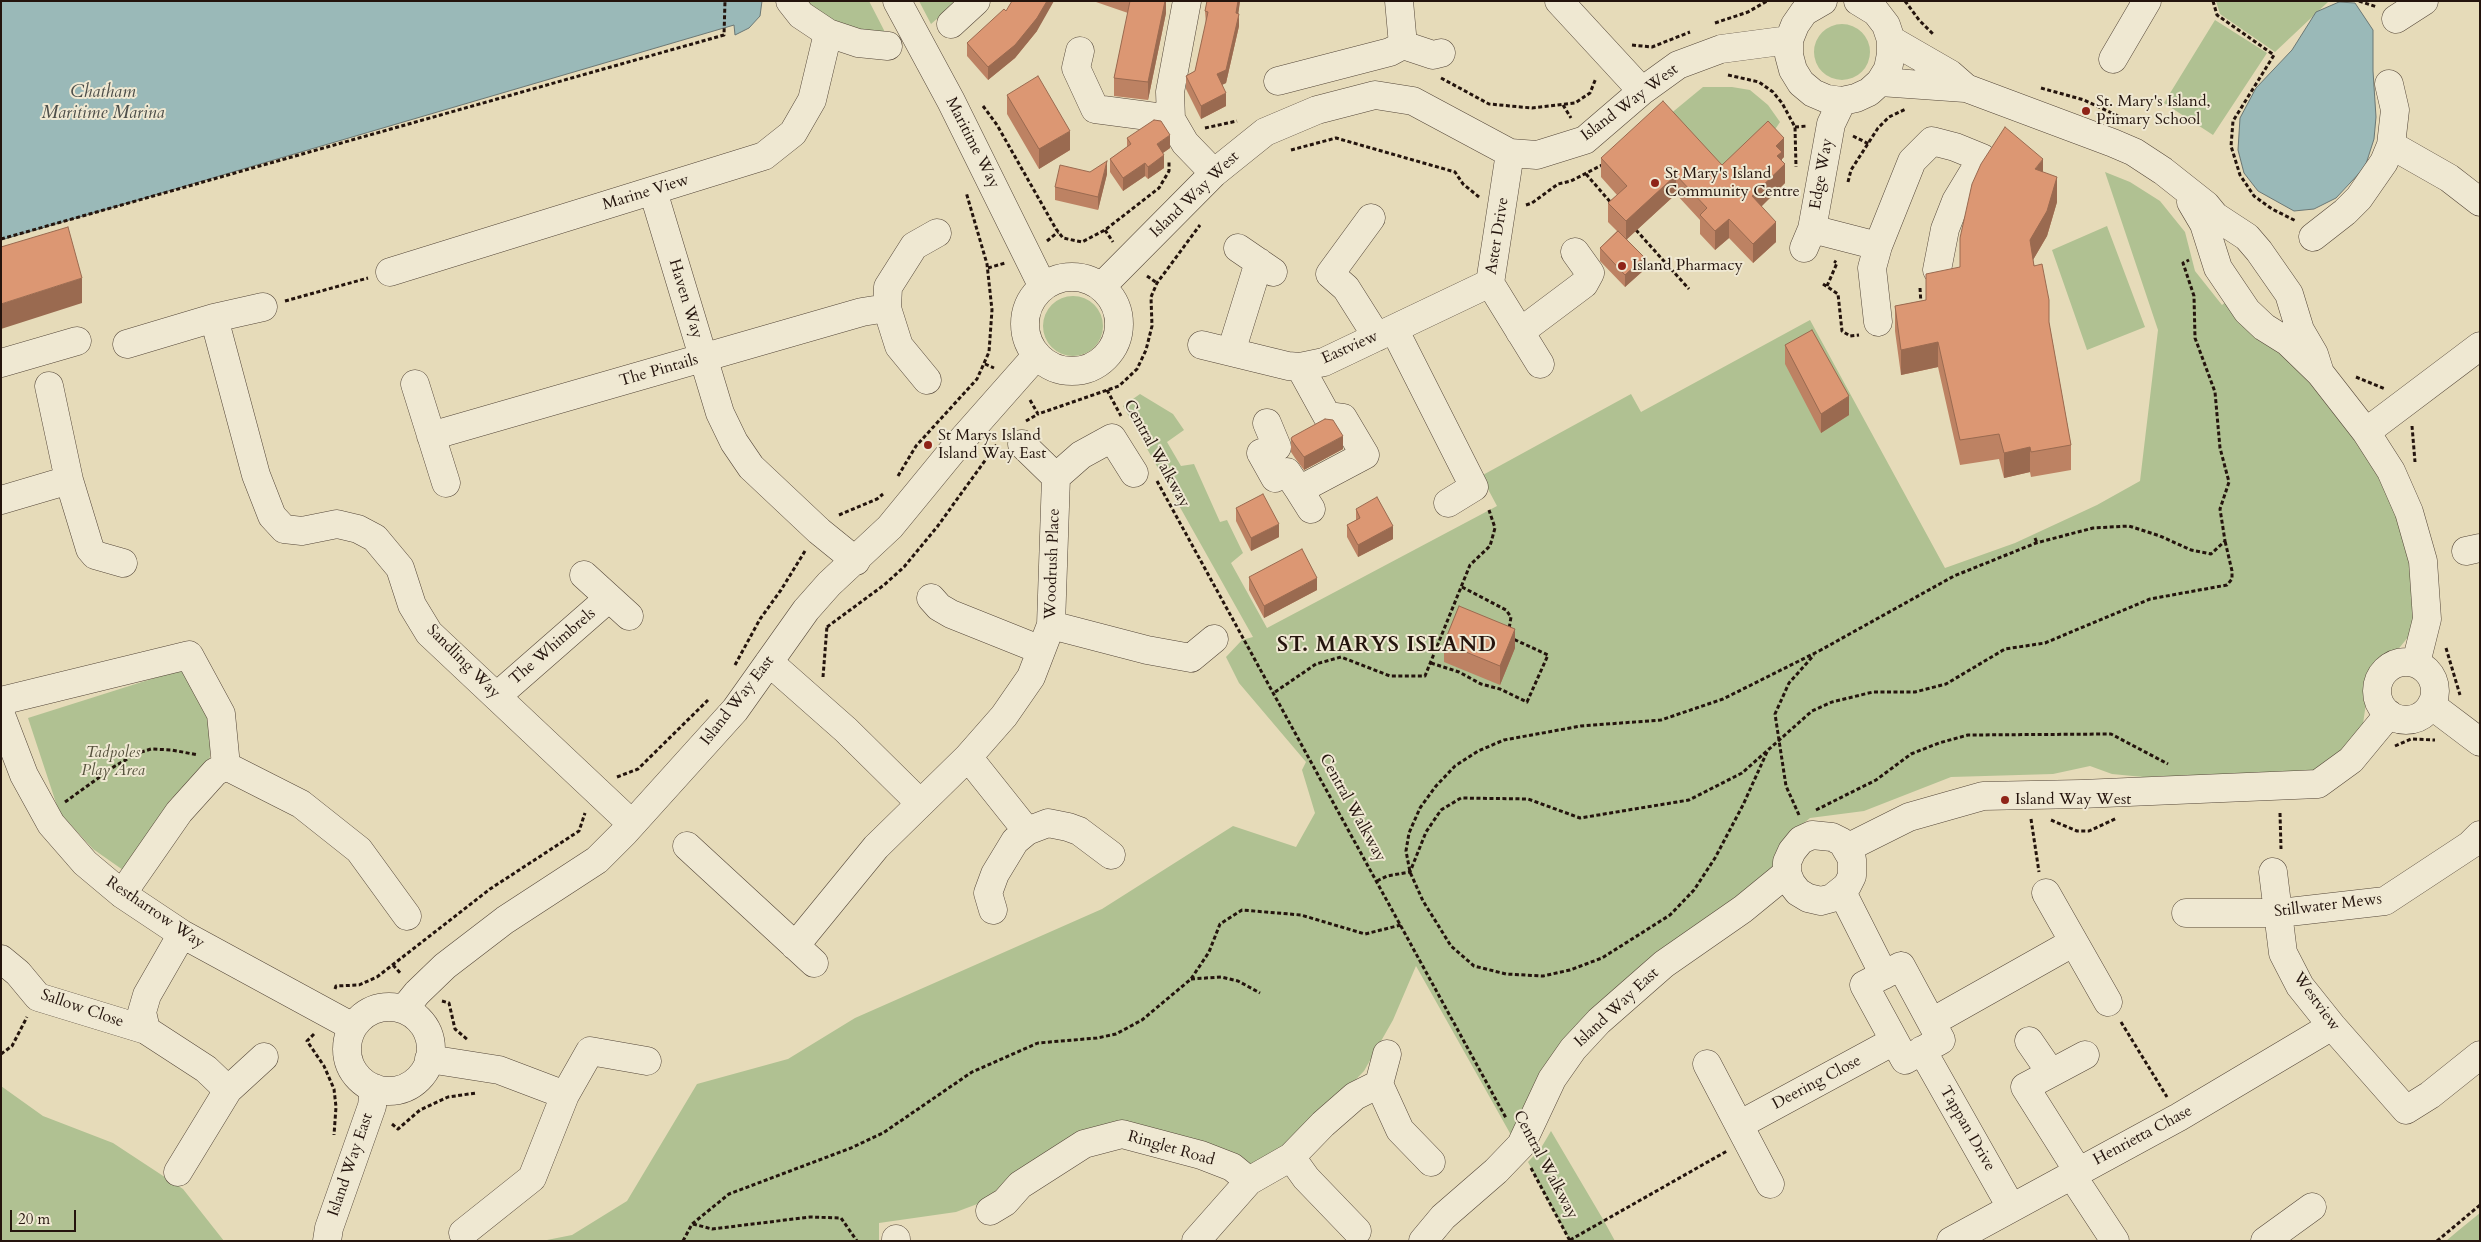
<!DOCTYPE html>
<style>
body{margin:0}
#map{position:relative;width:2481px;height:1242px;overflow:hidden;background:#e6dbb9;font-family:Cardo,serif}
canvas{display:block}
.frame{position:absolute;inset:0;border:2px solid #24140d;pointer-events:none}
.scale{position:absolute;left:10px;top:1210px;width:66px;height:22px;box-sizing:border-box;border:2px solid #24140d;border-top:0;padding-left:6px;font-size:15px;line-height:18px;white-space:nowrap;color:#24140d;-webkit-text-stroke:4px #efe8d2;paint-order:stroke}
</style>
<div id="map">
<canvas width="2481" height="1242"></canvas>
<div class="frame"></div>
<div class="scale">20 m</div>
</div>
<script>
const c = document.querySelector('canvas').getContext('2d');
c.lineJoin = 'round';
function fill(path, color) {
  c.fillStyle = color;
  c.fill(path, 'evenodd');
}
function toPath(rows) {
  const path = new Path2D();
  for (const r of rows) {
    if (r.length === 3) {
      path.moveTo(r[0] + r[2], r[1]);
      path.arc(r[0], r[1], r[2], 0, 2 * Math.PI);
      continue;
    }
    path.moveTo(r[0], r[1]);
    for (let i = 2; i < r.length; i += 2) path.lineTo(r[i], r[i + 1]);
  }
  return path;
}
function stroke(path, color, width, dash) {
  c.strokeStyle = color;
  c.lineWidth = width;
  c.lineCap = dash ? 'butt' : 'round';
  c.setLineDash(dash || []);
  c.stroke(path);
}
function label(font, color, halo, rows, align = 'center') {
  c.font = font + ' Cardo,serif';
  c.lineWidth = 4;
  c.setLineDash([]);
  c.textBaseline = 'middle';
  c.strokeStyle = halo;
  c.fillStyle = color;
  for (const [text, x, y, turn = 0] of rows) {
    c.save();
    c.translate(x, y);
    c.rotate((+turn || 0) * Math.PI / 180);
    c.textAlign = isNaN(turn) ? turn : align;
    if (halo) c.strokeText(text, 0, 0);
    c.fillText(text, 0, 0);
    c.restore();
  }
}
fill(toPath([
 [795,1,869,1,887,36,866,37],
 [919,1,958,1,931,24],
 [2216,1,2328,1,2328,2,2275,52,2220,14],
 [2215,20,2267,53,2213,135,2164,103],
 [1842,52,28],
 [1703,87,1732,87,1750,90,1768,105,1780,122,1768,140,1721,185,1663,120],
 [2105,172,2130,182,2160,201,2185,232,2195,271,2222,305,2231,298,2289,357,2384,473,2410,542,2416,599,2413,631,2396,652,2378,666,2369,682,2363,724,2355,743,2318,772,2143,777,2112,774,2090,766,2053,774,1951,777,1864,811,1810,818,1789,835,1770,871,1584,1020,1543,1067,1511,1135,1416,966,1393,1020,1364,1071,1316,1121,1285,1146,1246,1169,1121,1125,988,1200,956,1212,879,1223,879,1241,542,1241,572,1235,627,1201,697,1084,788,1059,855,1018,1102,909,1233,826,1296,847,1315,813,1302,770,1306,762,1239,683,1226,657,1242,640,1253,637,1123,406,1140,394,1173,414,1184,430,1167,442,1181,466,1194,464,1220,522,1227,520,1243,553,1231,563,1267,628,1497,506,1481,476,1631,394,1641,412,1810,320,1945,568,2015,543,2097,505,2140,481,2158,330],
 [2107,226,2145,327,2087,350,2052,250],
 [1073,326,30],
 [183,669,215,715,209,763,170,800,123,870,93,849,59,812,28,718],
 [1,1086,43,1116,113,1143,183,1189,224,1241,1,1241],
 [1551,1131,1604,1221,1615,1241,1570,1241,1528,1162,1541,1148],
 [2480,1213,2480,1241,2446,1241,2459,1230]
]), '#b0c192');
const water = toPath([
 [1,1,762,1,760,16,749,28,735,35,734,25,1,240,1,1],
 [2339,2,2355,3,2373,30,2373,71,2376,117,2374,139,2365,167,2336,198,2314,209,2294,211,2258,191,2244,173,2238,150,2240,118,2256,88,2292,50,2316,12,2339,2]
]);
fill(water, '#9ab9b8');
stroke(water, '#6b7774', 1);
const minor = toPath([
 [790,1,801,15,828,33,858,43,888,46],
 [897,1,951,101,1043,287],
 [1187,1,1170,92,1171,119,1185,143,1214,173],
 [1399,1,1403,45],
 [1559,1,1642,91],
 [1823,1,1804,12,1795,25,1789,40,1789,55,1793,70,1801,83,1813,93,1827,99,1842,101,1856,98,1869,92,1880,82,1888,69,1891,54,1891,40,1886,25,1876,12,1858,1],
 [2396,19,2424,1],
 [951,24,976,1],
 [1891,40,1950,74,1966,88,2113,143,2134,152,2163,171,2206,205,2215,216,2247,237,2259,251,2289,294,2300,330,2314,354,2320,373],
 [1403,45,1433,55,1441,53],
 [1080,51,1076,68,1095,109,1171,119],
 [2113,59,2147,1],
 [1278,81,1390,52,1403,45],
 [1880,82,1965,88],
 [2389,84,2395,110,2391,145,2449,178,2480,202],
 [1510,153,1490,283,1540,364],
 [653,191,720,413,734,442,751,467,819,531,856,561],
 [2191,202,2204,224,2218,268,2247,311,2264,327,2288,342,2320,373,2366,432,2391,471,2409,512,2423,561,2427,619,2416,663],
 [1371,218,1330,274,1346,288,1377,337],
 [1812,229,1878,246,1912,161,1932,141,1955,147,1982,158,1956,201,1945,229,1937,270],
 [2313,237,2345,212,2359,198,2384,162,2391,145],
 [1878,246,1872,268,1878,322],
 [1238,248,1273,272],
 [1804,248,1812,229,1831,124,1842,101],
 [390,272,764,156,793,133,812,100,828,33],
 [1072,324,47],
 [1101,287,1214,173,1265,132,1317,110,1375,95,1413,101,1510,153,1537,155,1585,140,1642,91,1678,65,1721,49,1789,40],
 [214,318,256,475,272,516,284,529,302,531,337,524,358,529,375,538,400,568,412,605,429,633,632,824],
 [1394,329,1474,487,1448,503],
 [1520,332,1584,284,1590,273,1575,252],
 [127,344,214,318,263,307],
 [1202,345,1288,366,1300,367,1324,362,1490,283],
 [1231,352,1259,262],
 [1,363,77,341],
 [927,380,899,346,887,308,888,287,914,246,937,233],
 [415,384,446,483],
 [49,386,69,480,90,549,95,555,123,563],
 [1267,423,1277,447,1261,453,1275,478,1287,472,1299,490,1365,455,1343,418,1327,416,1300,367],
 [2366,432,2480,346],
 [431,436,862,312,887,308],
 [1056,477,1081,455,1112,438,1134,473],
 [1299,490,1311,509],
 [1,500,69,480],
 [2466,551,2480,548],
 [584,575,629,616],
 [931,598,939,607,951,614,1041,650],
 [1051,625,1147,650,1191,658,1214,639],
 [769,662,846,730,919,802],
 [2406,691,29],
 [497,696,609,598],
 [1,701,189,655,221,714,226,766],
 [2431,705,2480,742],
 [1,715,24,775,51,824,85,863,122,894,182,934,353,1027],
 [968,757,1027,831],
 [687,846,814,963],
 [1847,848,1909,817,1983,796,2081,794,2318,784,2351,760,2389,714],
 [2273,872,2283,953,2300,986,2332,1026,2406,1110,2430,1095,2480,1055],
 [1842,892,1884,975],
 [2046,893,2108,1002],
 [122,894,179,812,215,772,226,766,301,804,359,850,407,916],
 [993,910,988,893,995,874,1015,841,1027,831,1048,823,1068,827,1079,831,1111,855],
 [2186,913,2280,913,2385,901,2470,845,2480,835],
 [795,946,876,847,968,757,1004,716,1031,677,1051,625,1056,477,1022,444],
 [1,959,18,973,38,997,146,1030,206,1069,228,1090,264,1057],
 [1901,966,1941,1040,1905,1060,1864,985,1901,966],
 [389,1049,42],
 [404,1009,417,993,445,966,505,920,597,860,624,833,735,710,806,610,829,584,890,527,954,449,1037,355],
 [1932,1022,2074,942],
 [146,1030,142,1012,147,995,182,934],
 [2029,1041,2051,1073],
 [1922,1050,2011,1207],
 [1387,1054,1379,1084,1400,1130,1431,1162],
 [429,1059,499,1070,565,1095],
 [1707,1064,1770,1184],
 [1739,1125,1894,1041],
 [1291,1157,1306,1178,1357,1231],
 [2078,1171,2025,1087,2085,1055],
 [178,1172,228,1090],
 [2071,1174,2115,1241],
 [990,1211,1005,1202,1020,1185,1084,1144,1122,1134,1201,1155,1232,1167,1249,1181],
 [463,1233,532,1178,565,1095,590,1051,647,1061],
 [327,1241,329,1228,372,1106,374,1088],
 [896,1241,896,1239],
 [1196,1241,1249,1181,1291,1157,1323,1124,1355,1096,1379,1084],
 [1423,1241,1443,1217,1496,1171,1521,1145,1552,1079,1573,1049,1599,1021,1664,964,1743,909,1787,873,1787,862,1792,851,1801,840,1812,835,1832,837,1842,842,1852,859,1852,876,1847,886,1832,898,1821,901,1808,898,1798,892,1791,883,1787,873],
 [1951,1241,2179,1117,2332,1026],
 [2265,1241,2312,1207]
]);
stroke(minor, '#544638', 29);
stroke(toPath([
 [1905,1,1919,20,1934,35],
 [2213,1,2217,15,2274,55,2233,121,2231,146,2240,175,2254,196,2272,209,2296,221],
 [2359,1,2377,7],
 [1715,23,1748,12,1767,1],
 [1632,45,1652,47,1690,32],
 [1728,75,1759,82,1773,92,1782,103,1795,127,1796,167],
 [1441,78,1489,104,1532,108,1575,103,1590,93,1596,78],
 [2041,88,2084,100,2133,123],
 [1563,105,1571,118],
 [983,106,997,125,1056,229,1063,238,1082,242,1105,230,1159,188,1169,171,1169,161],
 [1795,127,1807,126],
 [1205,128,1237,121],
 [1853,136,1869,144],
 [1291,150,1336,138,1455,172,1463,184,1479,197],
 [1586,174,1612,204],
 [1848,182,1851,170,1878,128,1889,117,1906,109],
 [1526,205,1532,203,1558,184,1571,181,1604,164],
 [1105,230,1113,242],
 [1636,230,1689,289],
 [1,239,724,35,725,1],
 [1047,241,1058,232],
 [988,268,1005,263],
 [1147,276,1157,283],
 [1823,284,1838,294,1842,331,1850,336,1859,335],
 [1827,286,1837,263,1834,261],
 [1920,288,1921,304],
 [285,301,368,278],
 [985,364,994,368],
 [2356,377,2385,389],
 [1107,390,1121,416],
 [1030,400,1038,414,1119,386,1137,369,1146,350,1152,326,1151,297,1157,283,1200,225],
 [1026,421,1038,414],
 [2412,426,2415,462],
 [898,476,916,446,977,379,989,352,992,310,987,264,966,192],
 [1157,481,1506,1118],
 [839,515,877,499,883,494],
 [2035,538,2037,543],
 [1462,587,1506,610,1511,617,1509,629],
 [827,627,884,585,904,567,937,527,997,444],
 [2446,648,2460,695],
 [1819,651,1954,576,2036,543,2093,528,2129,526,2160,536,2191,550,2211,554,2225,541,2220,509,2229,482,2220,448,2215,392,2195,338,2194,296,2183,263,2189,260],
 [1431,663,1459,672,1481,684,1500,689,1527,702,1548,655,1511,638],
 [735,665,760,619,781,590,805,551],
 [823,677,827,626],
 [1275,692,1316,664,1341,657,1390,676,1425,676,1470,565,1490,546,1495,528,1489,510],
 [2395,746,2411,739,2435,740],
 [1767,752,1743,805,1715,858,1694,890,1670,915,1602,958,1570,970,1543,976,1506,974,1474,966,1451,946,1423,901,1410,872,1406,851,1409,833,1420,808,1436,786,1455,766,1478,751,1504,740,1581,726,1661,720,1723,699,1819,651],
 [617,777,638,769,708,700],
 [65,802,115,766,138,753,151,749,172,750,198,755],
 [1816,810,1876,780,1911,754,1939,743,1968,735,2111,734,2168,764],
 [2280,813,2281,849],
 [1799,815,1786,786,1775,714,1789,683,1814,655],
 [2031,819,2039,872],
 [2051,820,2077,831,2089,831,2117,818],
 [1377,881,1387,876,1410,872,1426,832,1441,810,1461,798,1528,799,1580,818,1689,800,1742,773,1812,711,1832,702,1873,692,1915,692,1946,684,2005,649,2045,643,2150,599,2227,585,2232,579,2232,571,2225,541],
 [393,965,401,974],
 [1191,979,1221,977,1238,981,1260,993],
 [335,989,336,986,359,985,377,977,490,889,579,831,585,813],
 [442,1001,449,1003,455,1029,468,1040],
 [2121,1022,2167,1097],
 [314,1034,307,1041,324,1066,334,1089,336,1107,334,1135],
 [1,1054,12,1046,27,1017],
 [392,1124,398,1129,420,1110,448,1097,476,1093],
 [1531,1168,1570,1241],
 [693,1224,712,1229,810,1217,841,1218,857,1241],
 [1570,1240,1727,1151],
 [683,1241,692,1224,729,1194,851,1148,883,1133,972,1072,1038,1043,1097,1038,1116,1034,1142,1020,1191,979,1209,952,1220,924,1242,910,1301,915,1365,934,1401,925],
 [2437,1241,2480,1205]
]), '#24140d', 3, [4, 2.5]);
stroke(minor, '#efe8d2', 28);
fill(toPath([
 [1096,1,1166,1,1166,13,1148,100,1114,96,1114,78,1128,13,1096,2],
 [1207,1,1240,1,1238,13,1239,26,1226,83,1222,85,1226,106,1201,119,1186,89,1186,76,1195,71,1206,24,1205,11],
 [1006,11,1037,31,1015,58,988,80,967,56,967,43],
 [1007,95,1070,150,1039,169,1007,114],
 [1127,138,1170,148,1163,153,1164,168,1148,179,1145,176,1123,191,1110,172,1110,159,1127,147],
 [1784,157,1782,159,1782,161,1785,183,1761,206,1776,242,1753,263,1729,238,1715,250,1700,234,1700,220,1676,194,1627,239,1644,270,1625,287,1600,261,1600,248,1617,231,1608,222,1608,203,1617,195,1601,177,1601,158,1722,165],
 [1090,172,1107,174,1098,210,1055,200,1055,187],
 [2043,172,2057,202,2047,236,2033,260,2049,322,2071,445,2071,470,2031,477,2030,472,2004,478,1999,459,1960,465,1938,367,1901,375,1895,331,1895,306,1926,300,1960,267],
 [1785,345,1849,415,1821,433,1785,364],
 [1291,439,1343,449,1304,470,1295,458,1291,452],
 [1236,508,1279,537,1251,551,1236,521],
 [1356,509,1393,539,1358,557,1347,537,1347,525,1356,520],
 [1249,577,1317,590,1264,618,1249,590],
 [1444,643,1515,648,1500,685,1444,662]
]), '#bd8263');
fill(toPath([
 [1047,1,1054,1,1037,31,1015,58,988,80,988,67],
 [1163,1,1166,1,1166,13,1148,100,1148,82],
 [1238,1,1240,1,1237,24,1239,14,1239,26,1226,83,1217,87,1217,74],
 [1226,93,1226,106,1201,119,1201,106],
 [1070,131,1070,150,1039,169,1039,149],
 [1170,135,1170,148,1157,157,1157,144],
 [1784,138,1784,157,1782,159,1782,167,1785,164,1785,183,1752,216,1752,196,1776,146],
 [1164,155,1164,168,1148,179,1148,167],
 [2043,159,2043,184,2035,169],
 [1107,161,1107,174,1098,210,1098,197],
 [1145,163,1145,176,1123,191,1123,178],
 [1676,175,1676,194,1626,240,1626,221],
 [2057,177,2057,202,2047,236,2030,265,2030,240],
 [1729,219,1729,238,1715,250,1715,231],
 [1776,222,1776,242,1753,263,1753,244],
 [1644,257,1644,270,1625,287,1625,275],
 [82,278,82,303,1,329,1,304],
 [1938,342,1938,367,1901,375,1901,350],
 [1849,396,1849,415,1821,433,1821,414],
 [1343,436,1343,449,1304,470,1304,457],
 [2030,447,2030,472,2004,478,2004,453],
 [1279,524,1279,537,1251,551,1251,538],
 [1393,526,1393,539,1358,557,1358,545],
 [1317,578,1317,590,1264,618,1264,606],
 [1515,629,1515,648,1500,685,1500,666]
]), '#9a6a50');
const building = toPath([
 [1012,1,1047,1,1037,18,1015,45,988,67,967,43,1004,9,1006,11,1012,1],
 [1130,1,1165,1,1148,82,1114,78,1130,1],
 [1207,1,1238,1,1236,13,1239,14,1226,70,1217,74,1226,93,1201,106,1186,76,1195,71,1208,12,1205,11,1207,1],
 [1038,76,1070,131,1039,149,1007,95,1038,76],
 [1663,101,1722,165,1768,121,1784,138,1776,146,1782,152,1777,156,1785,164,1752,196,1776,222,1753,244,1729,219,1715,231,1700,215,1707,208,1676,175,1626,221,1608,203,1627,186,1601,158,1663,101],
 [1154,120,1161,121,1170,135,1157,144,1164,155,1148,167,1145,163,1123,178,1110,159,1131,144,1127,138,1154,120],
 [2005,127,2043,159,2035,169,2057,177,2047,211,2030,240,2034,266,2042,264,2049,300,2049,322,2071,445,2031,452,2030,447,2004,453,1999,434,1960,440,1938,342,1901,350,1895,306,1926,300,1926,274,1960,267,1960,238,1972,184,1981,164,2005,127],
 [1107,161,1098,197,1055,187,1060,165,1090,172,1107,161],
 [68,227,82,278,1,304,1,247,68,227],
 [1618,231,1644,257,1625,275,1600,248,1618,231],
 [1812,330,1849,396,1821,414,1785,345,1812,330],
 [1325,419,1333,420,1343,436,1304,457,1295,445,1291,439,1292,437,1325,419],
 [1263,494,1279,524,1251,538,1236,508,1263,494],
 [1377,497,1393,526,1358,545,1347,525,1360,518,1356,509,1377,497],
 [1302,549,1317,578,1264,606,1249,577,1302,549],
 [1459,606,1515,629,1500,666,1444,643,1459,606]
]);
fill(building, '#dc9773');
stroke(building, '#9a6a50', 1);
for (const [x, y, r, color] of [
 [2086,111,5,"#8f2418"],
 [1655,183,5,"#8f2418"],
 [1622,266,5,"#8f2418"],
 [928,445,5,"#8f2418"],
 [2005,800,5,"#8f2418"]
]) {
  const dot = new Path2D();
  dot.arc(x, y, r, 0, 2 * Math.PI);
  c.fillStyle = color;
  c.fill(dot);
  stroke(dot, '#efe8d2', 2);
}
label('16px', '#24140d', '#efe8d2', [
 ["St. Mary's Island,",2096,102],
 ["Primary School",2096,120],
 ["St Mary's Island",1665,174],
 ["Community Centre",1665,192],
 ["Island Pharmacy",1632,266],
 ["St Marys Island",938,436],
 ["Island Way East",938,454],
 ["Island Way West",2015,800]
], 'left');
label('16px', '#24140d', '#efe8d2', [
 ["Island Way West",1630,103,-37],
 ["Maritime Way",972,143,63],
 ["Edge Way",1822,174,-80],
 ["Marine View",646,193,-17],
 ["Island Way West",1195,195,-44],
 ["Aster Drive",1498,236,-81],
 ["Haven Way",685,299,73],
 ["Eastview",1350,348,-24],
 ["The Pintails",659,371,-16],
 ["Central Walkway",1156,454,61],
 ["Woodrush Place",1053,564,-88],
 ["The Whimbrels",553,647,-41],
 ["Sandling Way",463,662,45],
 ["Island Way East",738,701,-52],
 ["Central Walkway",1352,808,61],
 ["Stillwater Mews",2328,906,-7],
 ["Restharrow Way",155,913,34],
 ["Westview",2316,1002,54],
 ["Island Way East",1617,1008,-43],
 ["Sallow Close",82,1009,19],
 ["Deering Close",1817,1083,-28],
 ["Tappan Drive",1967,1129,60],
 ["Henrietta Chase",2143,1136,-28],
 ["Ringlet Road",1171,1149,16],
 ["Island Way East",351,1165,-71],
 ["Central Walkway",1545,1165,62]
]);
label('italic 16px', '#55513c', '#efe8d2', [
 ["Tadpoles",113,753],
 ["Play Area",113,771]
]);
label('italic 18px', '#4d4e49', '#efe8d2', [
 ["Chatham",103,93],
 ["Maritime Marina",103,114]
]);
c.letterSpacing = '1px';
label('bold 21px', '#24140d', '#efe8d2', [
 ["ST. MARYS ISLAND",1387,646]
]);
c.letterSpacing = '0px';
</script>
